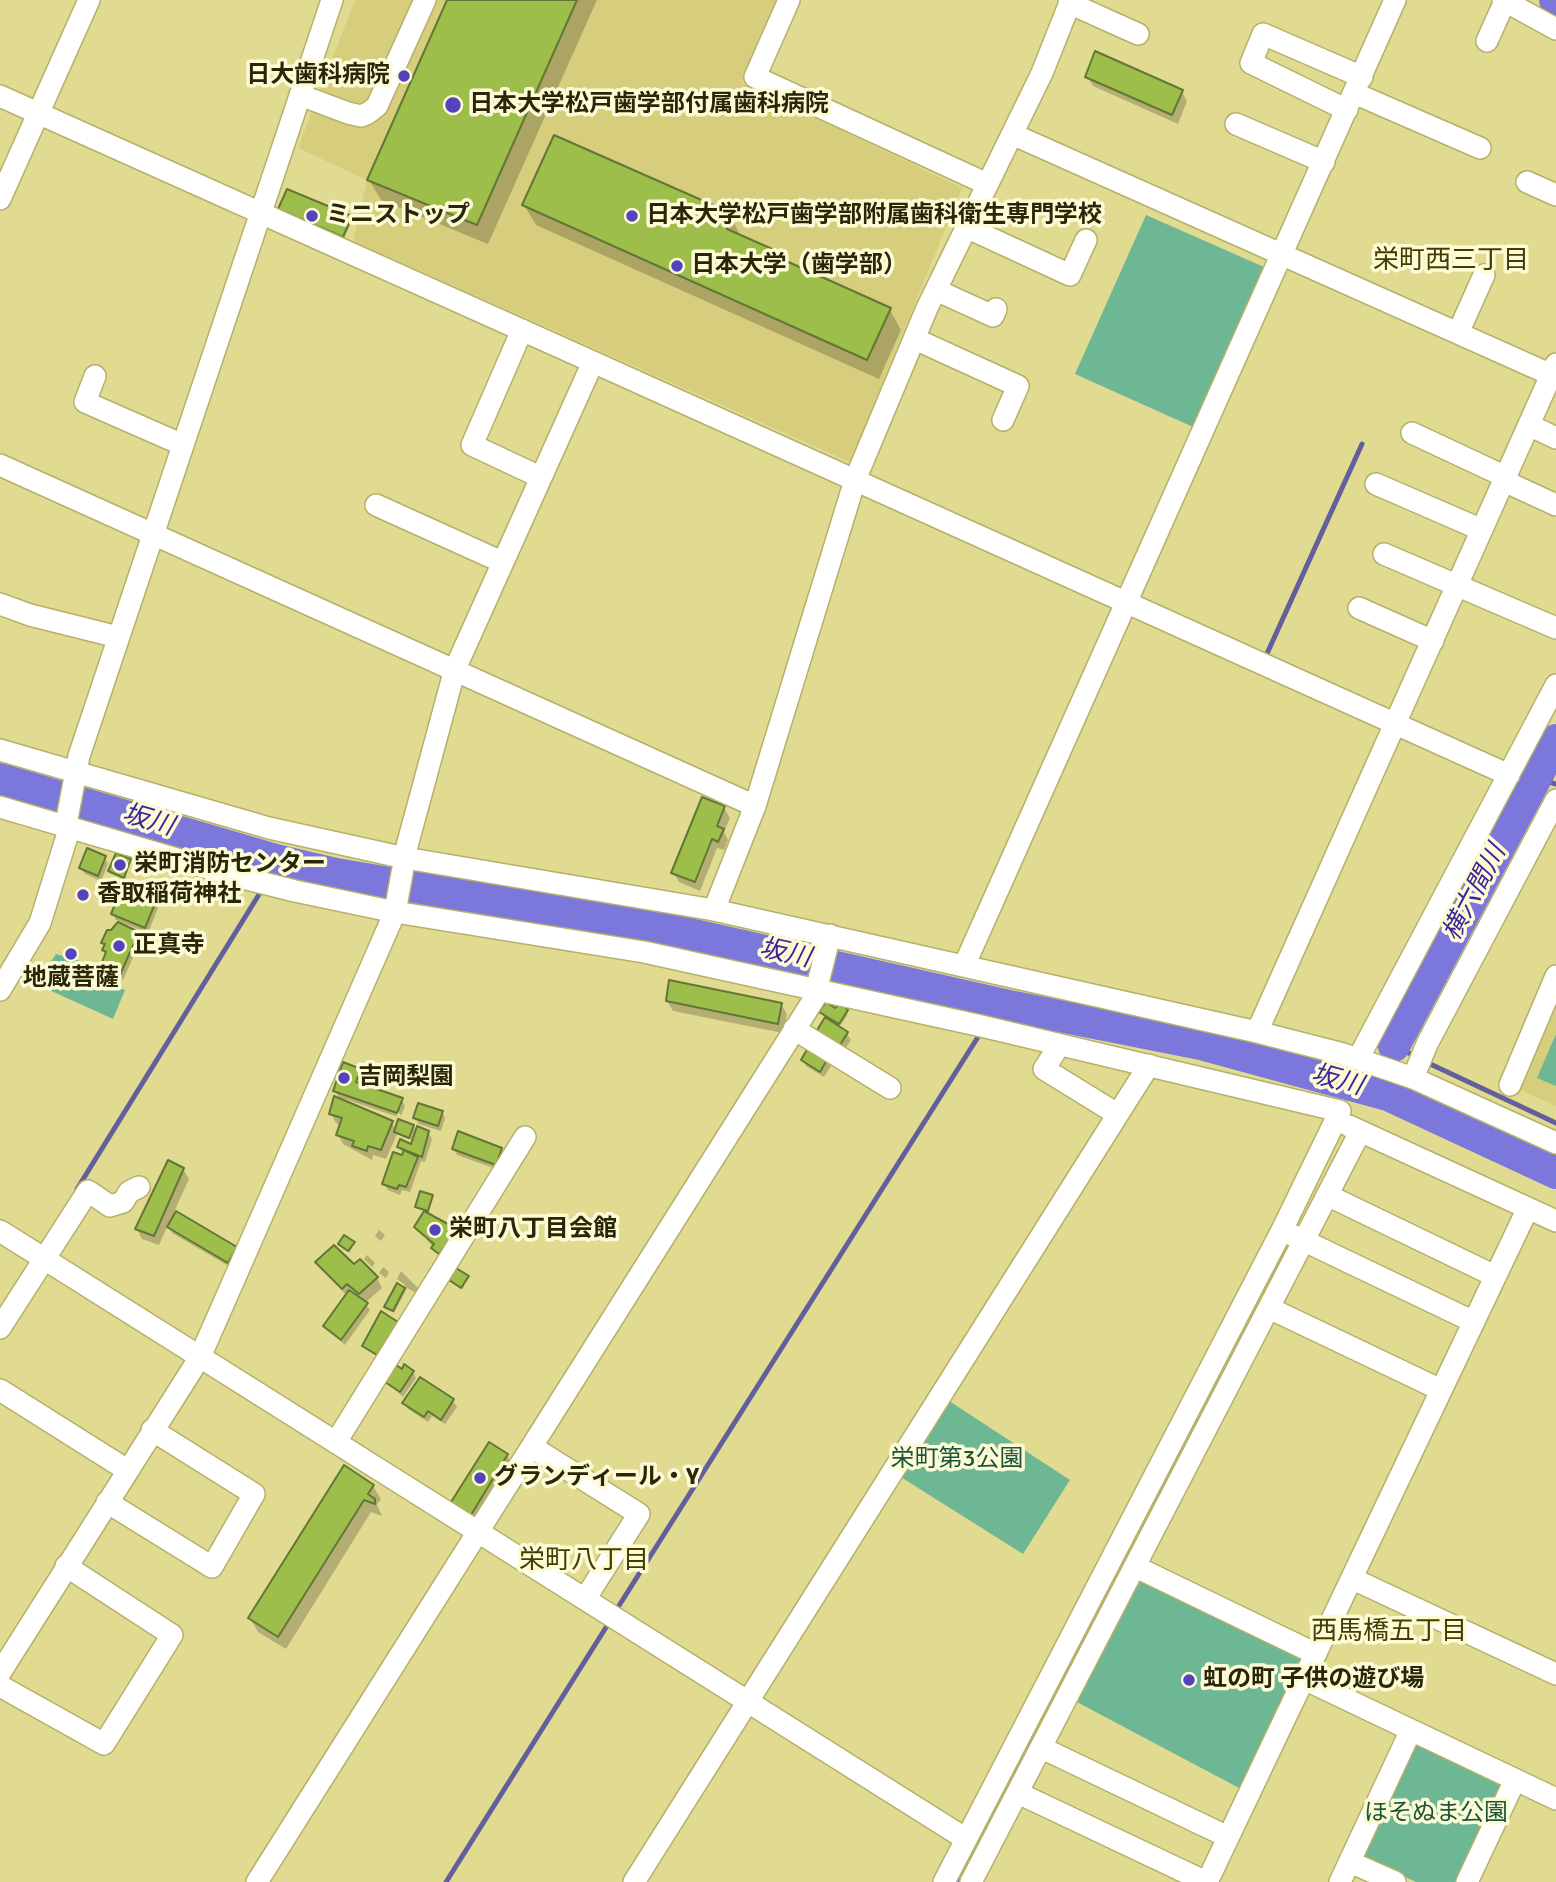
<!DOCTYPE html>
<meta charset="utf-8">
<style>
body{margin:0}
canvas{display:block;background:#e1da91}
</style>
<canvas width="1556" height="1882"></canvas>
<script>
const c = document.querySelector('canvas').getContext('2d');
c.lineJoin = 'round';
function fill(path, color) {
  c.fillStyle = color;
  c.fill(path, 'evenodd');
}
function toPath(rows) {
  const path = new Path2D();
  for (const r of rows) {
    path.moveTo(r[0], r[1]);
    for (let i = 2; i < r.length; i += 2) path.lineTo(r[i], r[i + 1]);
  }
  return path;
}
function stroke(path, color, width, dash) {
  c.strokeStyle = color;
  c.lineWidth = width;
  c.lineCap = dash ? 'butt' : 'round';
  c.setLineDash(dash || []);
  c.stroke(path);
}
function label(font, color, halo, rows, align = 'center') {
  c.font = font + ' Signika,"Noto Sans JP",sans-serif';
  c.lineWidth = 7;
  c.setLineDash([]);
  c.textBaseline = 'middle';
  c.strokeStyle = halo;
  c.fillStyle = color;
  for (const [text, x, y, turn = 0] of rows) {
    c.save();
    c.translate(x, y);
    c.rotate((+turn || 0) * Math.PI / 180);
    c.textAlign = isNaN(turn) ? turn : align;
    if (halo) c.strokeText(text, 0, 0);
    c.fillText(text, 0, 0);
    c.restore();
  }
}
fill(toPath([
 [355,0,780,0,742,83,962,188,850,462,353,241,367,180,298,148],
 [1556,1004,1556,1106,1519,1089]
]), '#d6ce7d');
fill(toPath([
 [1146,215,1264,267,1193,427,1075,374],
 [56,954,97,966,93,978,125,990,113,1019,36,984],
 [1556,1034,1556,1086,1537,1078],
 [940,1395,1070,1480,1023,1554,896,1474],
 [1137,1577,1303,1660,1241,1789,1073,1700],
 [1416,1741,1505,1784,1456,1882,1416,1882,1362,1857]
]), '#6eb795');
fill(toPath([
 [449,0,597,0,488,244,381,200,369,180],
 [1087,76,1182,92,1187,101,1178,124,1093,86],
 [524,205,730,215,741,237,783,262,890,310,901,330,879,379,536,225],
 [280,209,351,218,352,220,344,239],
 [724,808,730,818,724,832,728,840,724,850,717,848,700,891,679,882,673,872],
 [105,858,108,864,101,881,85,874,81,868],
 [130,861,125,879,112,874,110,871],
 [155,902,158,908,148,933,116,920,113,914],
 [138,934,141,940,123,980,106,973,102,967,107,954,103,943],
 [667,1001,781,1004,787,1014,783,1033,673,1011],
 [835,1010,848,1014,841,1025,821,1012],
 [825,1020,847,1034,851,1040,843,1052],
 [803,1060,827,1060,831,1066,824,1077,806,1066],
 [360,1070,351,1089,355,1091,361,1073,360,1085,401,1099,405,1106,401,1116,394,1105,391,1106,398,1117,345,1099,343,1102,392,1123,396,1130,413,1126,417,1133,428,1132,432,1139,425,1162,421,1161,410,1192,402,1190,400,1195,388,1190,384,1184,405,1158,399,1147,412,1146,414,1141,397,1134,386,1159,373,1155,372,1160,343,1144,338,1134,341,1125,336,1123,331,1114,341,1101,335,1091],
 [442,1112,445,1118,441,1131,419,1124,415,1118],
 [454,1149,501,1149,504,1155,499,1170,457,1155],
 [183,1169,189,1179,174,1212,236,1248,239,1254,232,1268,172,1233,168,1225,159,1245,142,1239,137,1229],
 [432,1196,428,1215,456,1231,443,1259,416,1227,425,1211,417,1207],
 [379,1230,385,1235,381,1241,375,1236],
 [354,1243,350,1253,340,1244],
 [367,1255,375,1263,372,1267,364,1259],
 [317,1263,354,1267,377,1278,382,1288,365,1303,370,1310,345,1345,325,1326,347,1296],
 [383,1267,389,1272,386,1278,379,1273],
 [401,1271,419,1289,417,1293,407,1288,394,1313,386,1307,405,1285,397,1279],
 [467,1277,463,1289,451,1280],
 [381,1313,397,1324,381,1360,364,1346],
 [413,1372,416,1378,403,1397,387,1382],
 [420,1379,453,1401,457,1407,445,1424,432,1416,428,1422,408,1409,405,1403],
 [507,1455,511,1462,474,1520,456,1508,453,1502],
 [373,1486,381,1499,377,1505,382,1516,371,1512,286,1649,258,1632,250,1618]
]), '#0003');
stroke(toPath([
 [1265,658,1362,444],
 [1536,778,1556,784],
 [267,879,276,860],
 [1394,1046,1417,1057],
 [1426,1062,1556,1123],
 [77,1189,263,888],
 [615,1612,978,1037],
 [446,1882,610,1621]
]), '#635f9c', 5);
stroke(toPath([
 [1555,0,1556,1],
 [0,779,276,860,336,874,677,931,1014,1007,1201,1044,1388,1095,1556,1173],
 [1394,1046,1556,740],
 [958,1882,1036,1735]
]), '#7c77db', 32);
const building = toPath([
 [447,0,577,0,477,225,367,180,447,0],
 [1095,51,1183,90,1172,115,1085,77,1095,51],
 [554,135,731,213,727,229,779,252,784,260,891,308,867,360,522,205,554,135],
 [287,189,352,216,343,237,278,209,287,189],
 [702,797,725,806,717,826,724,829,718,842,712,839,695,882,671,873,702,797],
 [87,848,106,856,98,876,79,868,87,848],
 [116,853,131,859,124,878,108,871,116,853],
 [122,887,156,901,145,928,111,914,122,887],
 [118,922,139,932,120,975,100,967,106,952,102,950,105,944,101,943,107,930,111,930,118,922],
 [669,980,782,1003,778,1024,666,1001,669,980],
 [826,1002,835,1008,841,1004,848,1010,839,1024,819,1012,826,1002],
 [825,1017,848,1032,839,1047,816,1032,825,1017],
 [809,1046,828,1058,820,1072,801,1060,809,1046],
 [343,1062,361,1069,356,1082,403,1098,397,1113,333,1091,343,1062],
 [334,1096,393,1121,381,1150,368,1146,367,1151,352,1146,354,1141,336,1135,342,1118,329,1114,334,1096],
 [418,1103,443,1111,438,1126,413,1118,418,1103],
 [398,1119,414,1125,409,1138,394,1132,398,1119],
 [417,1126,429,1131,422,1157,397,1147,400,1139,411,1144,417,1126],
 [458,1131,502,1148,496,1165,452,1149,458,1131],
 [404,1150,418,1157,406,1187,399,1185,397,1189,382,1184,393,1152,402,1155,404,1150],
 [168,1160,184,1168,154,1236,135,1229,168,1160],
 [420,1191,433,1195,428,1211,415,1207,420,1191],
 [176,1211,237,1247,228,1263,167,1227,176,1211],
 [424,1211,457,1229,439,1254,431,1248,434,1244,414,1227,424,1211],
 [344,1235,355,1242,348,1251,338,1244,344,1235],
 [334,1245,354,1264,360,1259,378,1277,359,1294,347,1284,342,1289,315,1262,334,1245],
 [456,1268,469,1276,461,1288,449,1280,456,1268],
 [397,1283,405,1288,393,1311,384,1307,397,1283],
 [349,1290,368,1303,341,1340,323,1326,349,1290],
 [381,1311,398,1322,377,1355,362,1346,381,1311],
 [404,1364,414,1371,400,1392,385,1382,396,1365,402,1369,404,1364],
 [420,1377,454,1399,441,1420,428,1411,424,1417,402,1403,420,1377],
 [489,1442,508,1454,471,1515,451,1502,489,1442],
 [344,1465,374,1485,368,1494,375,1499,375,1504,364,1500,278,1637,248,1618,344,1465]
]);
fill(building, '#9dbe4a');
stroke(building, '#637636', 2);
const minor = toPath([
 [789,0,755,77,987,184],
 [1503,0,1556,29],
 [1069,3,1138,34],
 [1487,41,1505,1],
 [1354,93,1480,148],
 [300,95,348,113,361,116,368,113,377,106,425,0],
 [0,96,593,362,455,669,407,846,395,912,233,1282,200,1357,0,1673],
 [1347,110,1251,63,1263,34,1362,77],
 [1236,124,1324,162],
 [1012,134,1556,377],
 [1527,182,1556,195],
 [0,199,89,0],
 [966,227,1070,275,1086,240],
 [936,290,993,316,996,309],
 [522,330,472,445,540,477],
 [1458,333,1484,275],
 [915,339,1018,386,1003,420],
 [593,362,1509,775],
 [95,376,85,402,183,445],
 [1529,425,1556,438],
 [1412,433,1506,477],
 [0,465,755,806],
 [1504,481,1556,505],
 [1376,484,1482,530],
 [376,505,502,562],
 [1384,554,1556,628],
 [0,604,30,615,118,637],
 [1359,608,1433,641],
 [0,750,269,828,405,858,714,910,1257,1032,1343,1054,1413,1078,1556,1143],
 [0,807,235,876,295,891,395,912,644,952,977,1025,1340,1111,1282,1230,944,1882],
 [714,910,755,806,855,480,927,308,1042,73,1071,0],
 [964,966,1395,0],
 [0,990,40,923,69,830,66,824,79,756,332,0],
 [794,1029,890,1088],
 [1257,1032,1556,364],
 [1055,1052,1044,1069,1117,1114],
 [1358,1059,1556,685],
 [1413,1078,1427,1044,1556,800],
 [1510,1085,1556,976],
 [1349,1126,1556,1221],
 [1327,1195,1495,1276],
 [0,1231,966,1839],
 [1292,1235,1474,1322],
 [1269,1308,1441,1390],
 [0,1328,88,1191,110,1206,123,1202,129,1192,139,1187],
 [0,1390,127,1470],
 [336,1442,525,1137],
 [532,1447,639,1514,585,1599],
 [107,1502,212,1567,254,1494,152,1430],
 [1136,1567,1316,1654],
 [1353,1579,1556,1674],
 [1304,1679,1411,1730],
 [0,1686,104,1744,172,1635,66,1566],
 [1042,1748,1228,1837],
 [1018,1793,1206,1882],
 [1350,1862,1395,1882],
 [257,1882,814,999,830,935],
 [634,1882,1149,1065],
 [971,1882,1360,1132],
 [1207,1882,1528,1208],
 [1340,1882,1411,1730,1556,1799],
 [1467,1882,1515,1780]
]);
stroke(minor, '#b7b069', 24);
stroke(minor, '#fff', 21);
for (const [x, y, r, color] of [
 [404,76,7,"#5444bc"],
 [453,105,9,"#5444bc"],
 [312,216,7,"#5444bc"],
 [632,216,7,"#5444bc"],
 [677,266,7,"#5444bc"],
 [120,865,7,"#5444bc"],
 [83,895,7,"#5444bc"],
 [119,946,7,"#5444bc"],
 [71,954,7,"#5444bc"],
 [344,1078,7,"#5444bc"],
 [435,1230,7,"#5444bc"],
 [480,1478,7,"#5444bc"],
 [1189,1680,7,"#5444bc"]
]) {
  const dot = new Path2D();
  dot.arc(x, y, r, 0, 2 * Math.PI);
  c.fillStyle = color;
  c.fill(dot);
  stroke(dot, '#fdfad6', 2.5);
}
label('bold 24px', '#2a2608', '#fdfad6', [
 ["日大歯科病院",390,76,"right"],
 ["日本大学松戸歯学部付属歯科病院",469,105],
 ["ミニストップ",326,216],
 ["日本大学松戸歯学部附属歯科衛生専門学校",646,216],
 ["日本大学（歯学部）",691,266],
 ["栄町消防センター",134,865],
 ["香取稲荷神社",97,895],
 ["正真寺",133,946],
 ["地蔵菩薩",71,979,"center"],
 ["吉岡梨園",358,1078],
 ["栄町八丁目会館",449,1230],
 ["グランディール・Y",494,1478],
 ["虹の町 子供の遊び場",1203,1680]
], 'left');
label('24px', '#1c553e', '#fdfad6', [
 ["栄町第3公園",957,1460],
 ["ほそぬま公園",1436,1814]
]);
label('26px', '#433d01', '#fdfad6', [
 ["栄町西三丁目",1451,261],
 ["栄町八丁目",584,1561],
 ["西馬橋五丁目",1389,1632]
]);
label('italic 26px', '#3d249a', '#fdfad6', [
 ["坂川",148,821,16],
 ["横六間川",1475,893,-62],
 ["坂川",785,954,12],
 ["坂川",1337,1081,15]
]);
</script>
